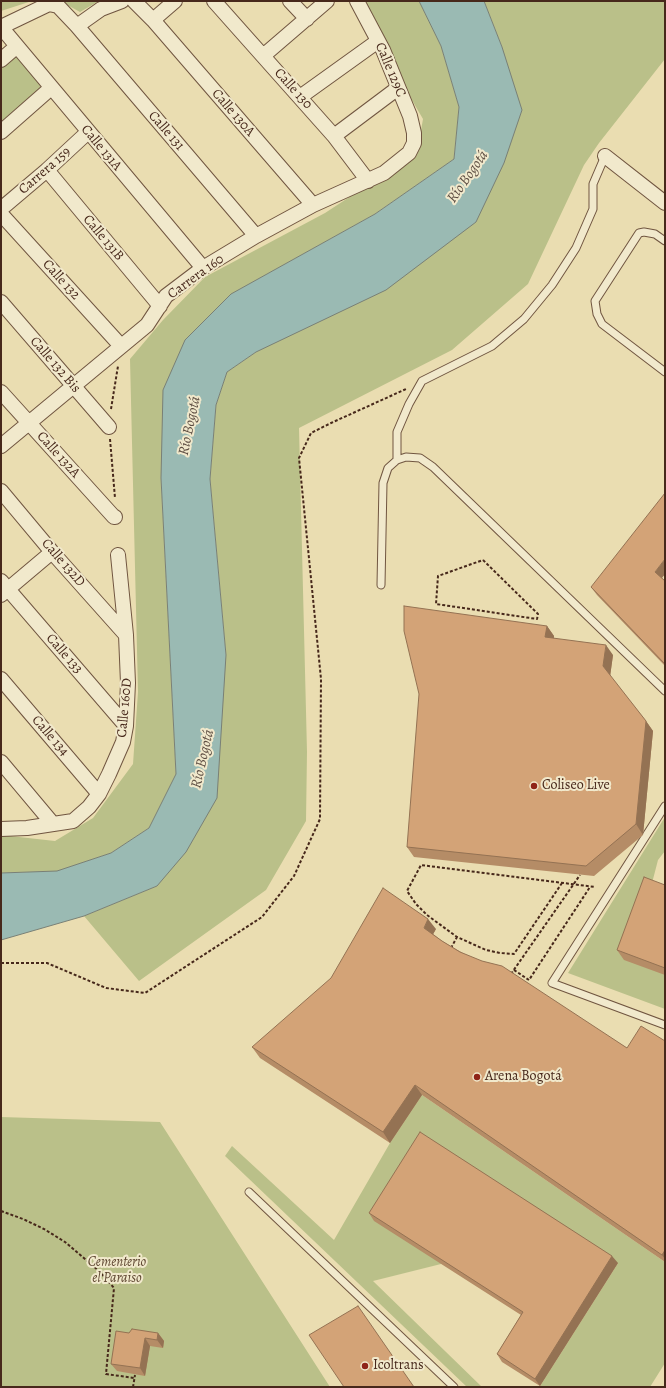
<!DOCTYPE html>
<meta charset="utf-8">
<style>
body{margin:0}
#map{position:relative;width:666px;height:1388px;overflow:hidden;background:#eaddb1;font-family:Alegreya,serif}
canvas{display:block}
.frame{position:absolute;inset:0;border:2px solid #47281b;pointer-events:none}
</style>
<div id="map">
<canvas width="666" height="1388"></canvas>
<div class="frame"></div>
</div>
<script>
const c = document.querySelector('canvas').getContext('2d');
c.lineJoin = 'round';
function fill(path, color) {
  c.fillStyle = color;
  c.fill(path, 'evenodd');
}
function toPath(rows) {
  const path = new Path2D();
  for (const r of rows) {
    path.moveTo(r[0], r[1]);
    for (let i = 2; i < r.length; i += 2) path.lineTo(r[i], r[i + 1]);
  }
  return path;
}
function stroke(path, color, width, dash) {
  c.strokeStyle = color;
  c.lineWidth = width;
  c.lineCap = dash ? 'butt' : 'round';
  c.setLineDash(dash || []);
  c.stroke(path);
}
function label(font, color, halo, rows, align = 'center') {
  c.font = font + ' Alegreya,serif';
  c.lineWidth = 4;
  c.setLineDash([]);
  c.textBaseline = 'middle';
  c.strokeStyle = halo;
  c.fillStyle = color;
  for (const [text, x, y, turn = 0] of rows) {
    c.save();
    c.translate(x, y);
    c.rotate((+turn || 0) * Math.PI / 180);
    c.textAlign = isNaN(turn) ? turn : align;
    if (halo) c.strokeText(text, 0, 0);
    c.fillText(text, 0, 0);
    c.restore();
  }
}
fill(toPath([
 [1,1,32,1,1,11],
 [60,1,99,1,80,12],
 [354,1,419,1,441,46,459,107,454,159,375,214,230,295,161,478,176,774,149,828,111,853,57,872,1,873,1,835,55,841,93,818,133,764,138,692,130,359,163,320,205,277,325,213,417,153,423,119],
 [484,1,665,1,665,59,599,143,584,165,528,284,452,350,299,428,307,752,306,821,266,890,139,981,84,916,157,886,226,655,210,479,216,405,227,372,256,352,476,222,502,47],
 [16,47,51,88,1,132,1,60],
 [665,817,665,851,658,860,651,887,665,975,665,1009,568,973],
 [422,1095,665,1262,665,1363,650,1387,540,1386,618,1263,441,1264,373,1281,482,1387,467,1387,225,1156,232,1146,334,1240,390,1143],
 [1,1117,160,1122,330,1387,1,1387]
]), '#bac089');
const water = toPath([
 [419,1,484,1,502,47,522,110,504,163,476,222,386,290,256,352,227,372,216,405,210,479,226,655,217,798,186,852,157,886,84,916,1,940,1,873,57,871,111,853,149,828,176,774,161,478,163,390,185,340,231,294,375,214,454,159,459,107,441,46,419,1]
]);
fill(water, '#9abab3');
stroke(water, '#798076', 1);
const lane = toPath([
 [665,241,655,234,644,232,639,233,595,301,597,314,602,324,665,372],
 [397,460,397,432,409,404,422,381,492,346,524,319,552,285,576,248,593,209,593,184,605,156],
 [381,585,383,483,388,468,397,460,406,457,420,458,433,467,665,691],
 [665,806,552,983,665,1025],
 [249,1192,454,1387]
]);
const street = toPath([
 [134,1,153,20,313,205],
 [214,1,334,136,368,181],
 [290,1,307,19],
 [153,20,175,1],
 [77,26,101,9,122,1],
 [1,27,49,4,58,6,77,26,256,236],
 [1,27,203,268],
 [263,56,327,1],
 [1,60,16,47],
 [300,97,378,41],
 [1,132,51,88],
 [334,136,398,88],
 [605,156,665,203],
 [47,170,160,306],
 [1,209,47,170,88,132],
 [1,214,121,346],
 [1,302,109,427],
 [1,392,114,517,115,517],
 [1,446,147,325,166,296,203,268,256,236,313,205,384,173,409,153,414,143,414,133,410,116,383,50,357,1],
 [1,491,52,552,126,635],
 [1,581,126,726],
 [1,595,52,552],
 [1,679,99,794],
 [1,762,53,824],
 [1,829,27,828,73,821,89,807,99,794,109,774,123,742,126,726,128,683,126,635,118,555]
]);
stroke(lane, '#705540', 9);
stroke(street, '#705540', 16);
stroke(toPath([
 [111,409,118,366],
 [110,439,115,498],
 [483,560,538,614,537,619,436,604,438,576,483,560],
 [562,883,514,954,500,953,486,950,457,937,427,915,416,904,407,891,421,865,595,887],
 [451,948,457,937],
 [1,963,47,963,106,988,145,993,262,917,294,876,320,819,321,679,299,458,311,433,331,423,406,389],
 [514,970,529,980,590,887],
 [1,1211,23,1219,44,1229,65,1242,99,1271,114,1288,106,1374,134,1378],
 [133,1387,135,1375]
]), '#47281b', 2, [3, 2]);
stroke(lane, '#f1e9cc', 7);
stroke(street, '#f1e9cc', 14);
stroke(toPath([
 [511,974,580,875]
]), '#47281b', 2, [3, 2]);
fill(toPath([
 [665,574,662,578,665,581,665,666,597,595,591,587],
 [547,626,554,636,554,638,613,655,610,676,646,721,653,731,643,835,594,876,414,857,407,847],
 [665,885,665,975,624,960,617,950],
 [436,929,433,934,442,941,627,1048,665,1041,665,1262,422,1095,390,1143,260,1058,252,1047],
 [369,1213,618,1263,540,1386,502,1362,497,1354,521,1315,374,1221],
 [129,1333,158,1333,164,1341,163,1348,150,1346,145,1376,117,1371,111,1364]
]), '#b58c66');
fill(toPath([
 [665,559,665,574,660,580,655,572],
 [547,626,554,636,552,648,545,637],
 [606,645,613,655,610,677,603,666],
 [646,721,653,731,643,835,636,824],
 [428,919,436,929,431,938,424,928],
 [415,1085,422,1095,390,1143,383,1132],
 [665,1250,665,1259,662,1255],
 [612,1256,618,1263,540,1386,535,1379],
 [158,1333,164,1341,163,1348,157,1340],
 [145,1338,150,1346,145,1376,140,1368]
]), '#947253');
const building = toPath([
 [665,493,665,559,655,572,665,581,665,664,591,587,665,493],
 [404,606,547,626,545,637,606,645,603,666,646,721,636,824,586,866,407,847,419,694,404,631,404,606],
 [644,877,665,885,665,968,617,950,644,877],
 [383,888,428,919,424,928,442,941,460,952,482,961,502,966,627,1048,641,1026,665,1041,665,1250,662,1255,415,1085,383,1132,252,1047,331,978,383,888],
 [420,1132,612,1256,535,1379,497,1354,523,1312,369,1213,420,1132],
 [358,1306,414,1387,344,1387,309,1335,358,1306],
 [132,1329,158,1333,157,1340,145,1338,140,1368,111,1364,116,1331,129,1333,132,1329]
]);
fill(building, '#d3a377');
stroke(building, '#947253', 1);
for (const [x, y, r, color] of [
 [534,786,4,"#8f2418"],
 [477,1077,4,"#8f2418"],
 [365,1366,4,"#8f2418"]
]) {
  const dot = new Path2D();
  dot.arc(x, y, r, 0, 2 * Math.PI);
  c.fillStyle = color;
  c.fill(dot);
  stroke(dot, '#f1e9cc', 1.5);
}
label('14px', '#47281b', '#f1e9cc', [
 ["Calle 129C",390,70,67],
 ["Calle 130",293,89,48],
 ["Calle 130A",233,113,49],
 ["Calle 131",166,131,49],
 ["Calle 131A",101,148,50],
 ["Carrera 159",45,171,-41],
 ["Calle 131B",103,238,50],
 ["Carrera 160",196,277,-36],
 ["Calle 132",61,280,48],
 ["Calle 132 Bis",55,365,49],
 ["Calle 132A",58,455,48],
 ["Calle 132D",63,563,49],
 ["Calle 133",64,654,49],
 ["Calle 160D",125,708,-85],
 ["Calle 134",50,736,49]
]);
label('14px', '#47281b', '#f1e9cc', [
 ["Coliseo Live",542,786],
 ["Arena Bogotá",485,1077],
 ["Icoltrans",373,1366]
], 'left');
label('italic 14px', '#5e4631', '#f1e9cc', [
 ["Cementerio",117,1263],
 ["el Paraiso",117,1279]
]);
label('italic 15px', '#5c4c41', '#f1e9cc', [
 ["Río Bogotá",468,177,-55],
 ["Río Bogotá",190,426,-78],
 ["Río Bogotá",203,759,-77]
]);
</script>
